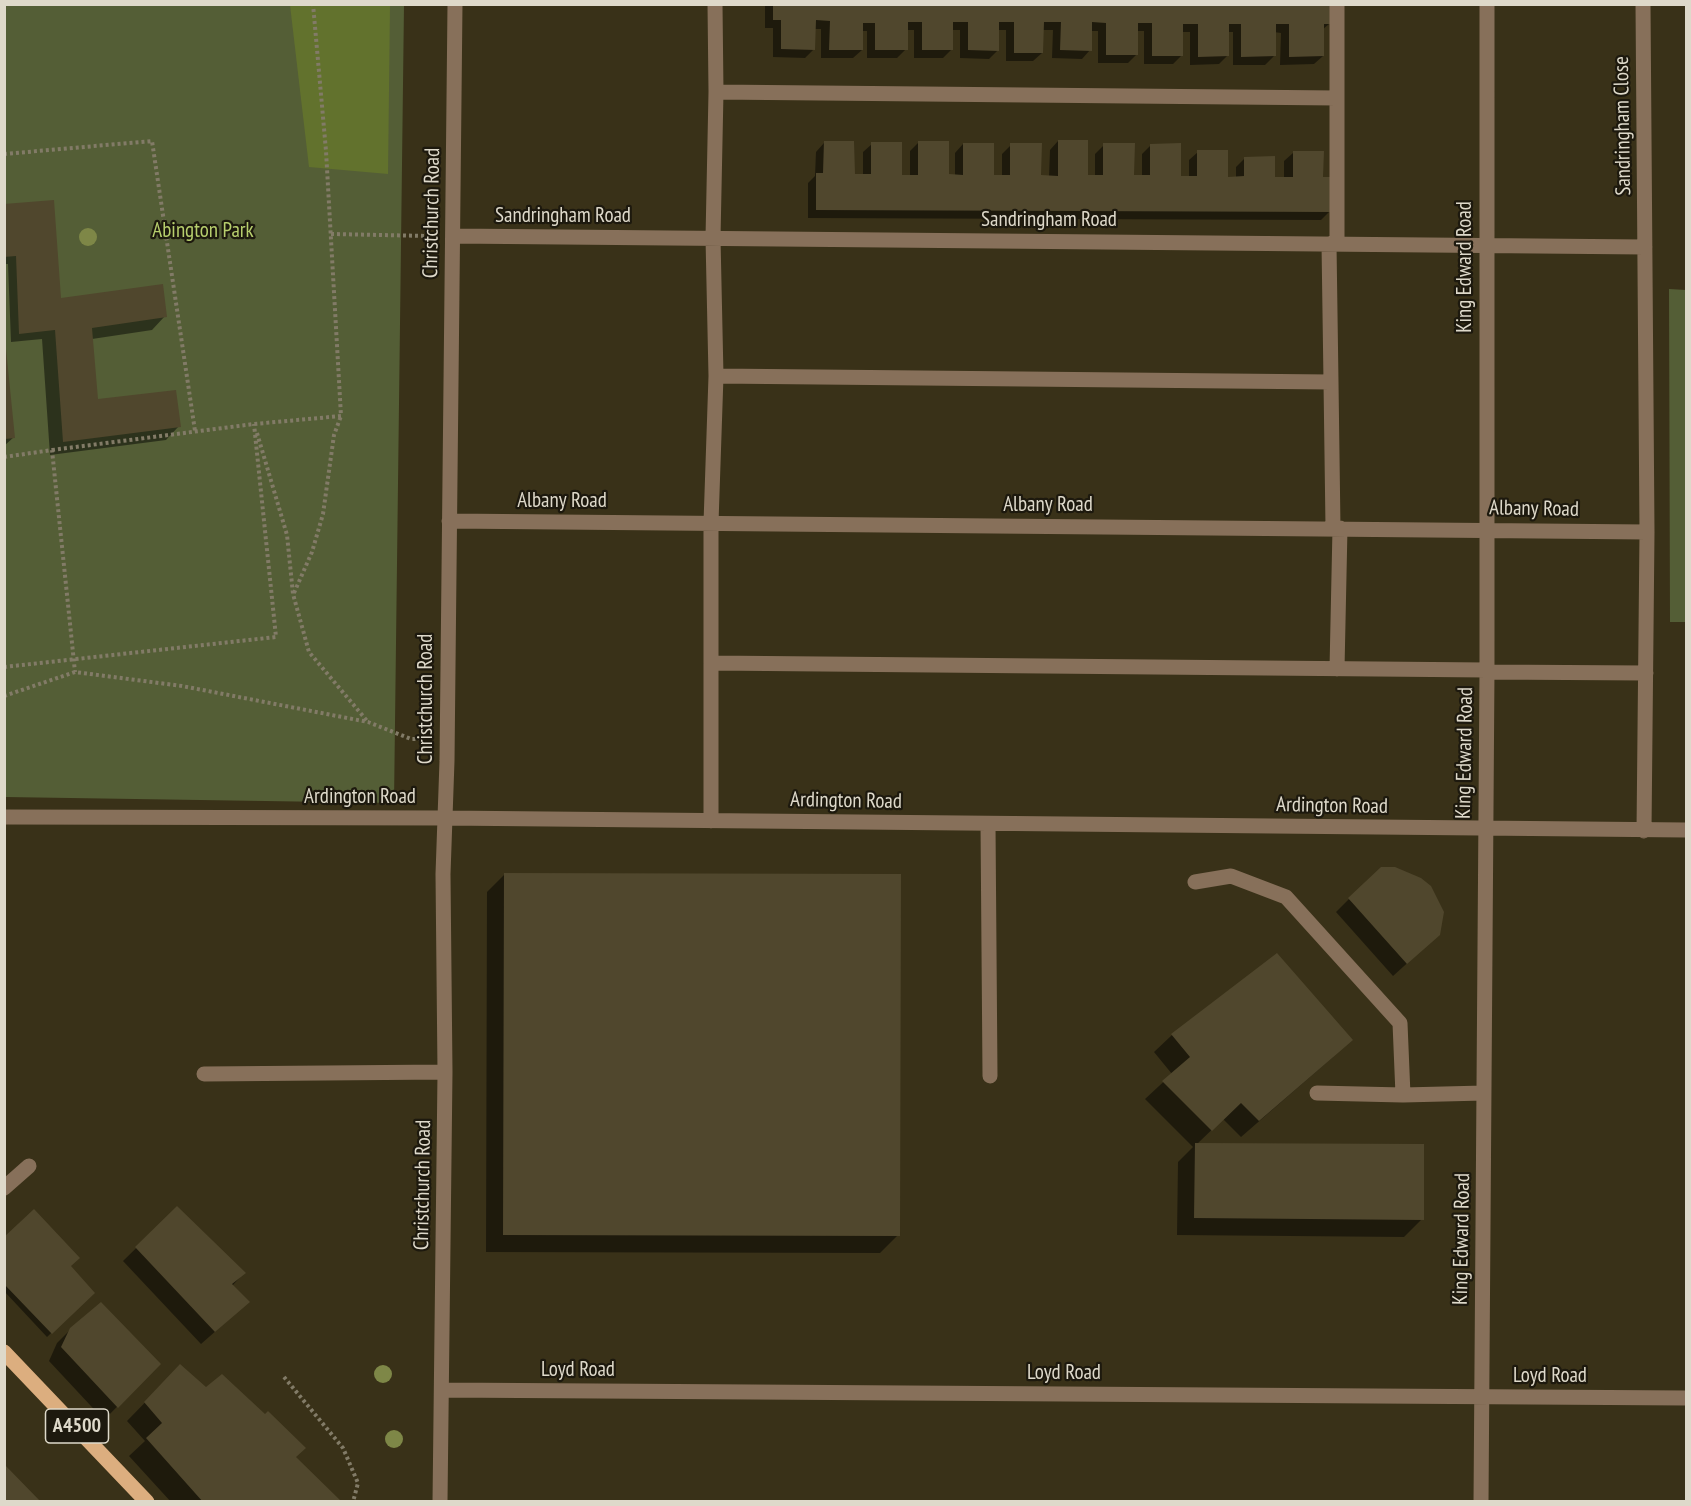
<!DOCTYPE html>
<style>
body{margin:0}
#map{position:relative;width:1691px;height:1506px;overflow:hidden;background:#393118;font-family:"PT Sans Narrow",sans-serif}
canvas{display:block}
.frame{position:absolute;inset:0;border:6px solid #ded9ca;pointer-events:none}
</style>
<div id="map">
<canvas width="1691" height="1506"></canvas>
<div class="frame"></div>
</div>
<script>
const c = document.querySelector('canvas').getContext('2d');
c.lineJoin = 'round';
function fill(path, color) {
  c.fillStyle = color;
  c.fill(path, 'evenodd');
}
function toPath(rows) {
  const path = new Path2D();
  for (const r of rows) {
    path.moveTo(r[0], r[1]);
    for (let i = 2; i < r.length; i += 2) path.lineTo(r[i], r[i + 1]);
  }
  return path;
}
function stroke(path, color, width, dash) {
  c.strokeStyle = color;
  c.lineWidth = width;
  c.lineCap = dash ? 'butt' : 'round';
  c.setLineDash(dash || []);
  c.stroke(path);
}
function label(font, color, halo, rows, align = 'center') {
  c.font = font + ' "PT Sans Narrow",sans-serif';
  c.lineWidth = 4.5;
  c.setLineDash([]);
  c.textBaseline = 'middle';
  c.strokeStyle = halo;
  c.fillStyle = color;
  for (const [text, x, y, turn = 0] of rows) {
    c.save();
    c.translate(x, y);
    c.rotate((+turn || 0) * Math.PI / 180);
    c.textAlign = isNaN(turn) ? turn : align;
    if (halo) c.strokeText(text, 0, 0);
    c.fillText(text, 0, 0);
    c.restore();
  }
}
fill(toPath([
 [5,5,404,5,394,803,5,797],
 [1669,289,1686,290,1686,622,1670,622]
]), '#545e36');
fill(toPath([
 [290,5,390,5,388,174,309,167]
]), '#62722d');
fill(toPath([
 [765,4,1329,4,1329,24,1322,30,1323,56,1314,64,1280,65,1281,33,1274,32,1274,56,1265,65,1233,65,1233,32,1228,32,1227,56,1219,64,1190,65,1190,32,1182,32,1182,55,1173,64,1144,64,1144,31,1136,31,1136,55,1128,63,1098,63,1098,31,1090,31,1090,50,1082,59,1052,58,1053,30,1042,30,1042,53,1033,61,1006,61,1006,30,998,30,998,50,989,59,960,58,960,30,952,30,951,50,943,58,914,58,914,30,906,30,906,49,897,58,867,58,867,31,862,31,862,50,853,58,821,58,821,29,814,29,814,49,805,58,773,57,773,28,765,28],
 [1058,141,1086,177,1095,177,1095,154,1104,145,1133,177,1142,177,1142,154,1151,145,1180,177,1189,177,1189,160,1198,152,1227,178,1236,178,1236,167,1245,158,1274,178,1284,179,1284,161,1293,153,1322,178,1329,212,1321,220,808,218,808,183,815,176,816,152,824,143,853,176,863,175,863,152,872,144,900,176,910,176,910,151,919,142,947,176,955,176,955,153,963,144,993,177,1002,177,1002,154,1011,145,1040,177,1049,177,1050,150],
 [4,206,59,298,165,316,152,330,92,339,97,401,179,426,166,440,50,455,42,339,11,342,8,264,4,264],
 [5,351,14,437,4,446],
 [505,874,898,1235,880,1253,486,1252,487,892],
 [1349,899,1424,948,1393,976,1336,912],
 [1276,955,1333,1057,1241,1137,1223,1119,1197,1144,1422,1219,1404,1237,1177,1235,1178,1162,1193,1147,1145,1099,1172,1074,1154,1052,1172,1035],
 [177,1208,244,1273,232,1286,234,1315,201,1344,123,1261],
 [4,1239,69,1266,93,1293,47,1337,4,1291],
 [71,1329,159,1364,104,1420,49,1361,57,1343],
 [163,1384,206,1389,294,1457,340,1502,171,1502,129,1456,145,1441,127,1421]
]), '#0007');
fill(toPath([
 [773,4,1330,4,1330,24,1324,24,1324,56,1289,57,1289,24,1276,24,1276,56,1241,57,1241,24,1229,24,1229,56,1198,57,1198,24,1183,24,1183,56,1152,56,1152,23,1138,23,1138,55,1106,55,1106,23,1092,22,1092,51,1060,50,1061,22,1044,22,1043,53,1014,53,1014,22,999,22,999,51,968,50,968,22,953,22,953,50,922,50,922,22,908,22,908,50,875,50,875,23,863,23,863,50,829,50,830,21,816,20,815,50,781,49,781,20,773,20],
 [1058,140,1088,140,1088,175,1103,175,1103,143,1135,143,1134,175,1150,175,1150,144,1181,143,1181,176,1197,176,1197,150,1228,150,1228,177,1244,176,1244,157,1275,156,1275,177,1293,177,1293,151,1324,151,1323,177,1331,177,1331,212,816,210,816,173,823,173,824,141,854,141,855,174,871,174,871,142,902,142,902,175,918,175,918,141,949,141,949,174,963,175,963,143,994,143,994,175,1010,175,1010,143,1042,143,1041,175,1058,176],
 [54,200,61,298,163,284,167,317,92,328,98,399,176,390,181,427,63,442,55,330,19,334,16,256,4,257,4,204],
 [6,349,15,438,5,439,5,350],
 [1381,867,1395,867,1421,878,1431,886,1444,912,1440,935,1407,964,1348,898],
 [504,873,901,874,900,1236,503,1235],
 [1277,953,1353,1040,1259,1121,1241,1103,1212,1131,1162,1081,1190,1057,1171,1034],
 [1195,1143,1424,1144,1424,1220,1194,1218],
 [177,1206,246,1273,232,1284,250,1302,215,1332,135,1247],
 [34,1209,80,1258,71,1266,95,1293,52,1334,4,1284,4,1237],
 [101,1302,161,1364,118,1408,61,1347,70,1328],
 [180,1364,206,1387,222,1374,265,1414,268,1411,306,1448,296,1457,342,1502,203,1502,146,1438,162,1423,144,1402],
 [4,1464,41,1502,4,1502]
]), '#50472d');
stroke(toPath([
 [4,154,152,141,195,431],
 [331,234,430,236],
 [257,433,287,535,293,594,309,652,368,722],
 [52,450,254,424,341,416,326,151,313,4],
 [4,457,52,450,75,672],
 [294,593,312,552,323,514,334,435,341,416],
 [4,667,276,637,254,424],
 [4,696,75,672,182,686,368,722,411,739,425,739],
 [284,1377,343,1448,358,1483,353,1502]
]), '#827b67', 4, [3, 3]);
stroke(toPath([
 [715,4,716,92,1337,98,1337,244],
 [1643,4,1647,532,1644,831],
 [1337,98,1337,4],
 [453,236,1645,247],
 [716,376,713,238,716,92],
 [1331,382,1333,528],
 [449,521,1647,532],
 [711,663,1487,670],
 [1337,669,1340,528],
 [1487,672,1646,673],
 [4,817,445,818,1686,830],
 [711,821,711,523,716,376,1331,382,1329,244],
 [988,824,990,1076],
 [1195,882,1231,876,1286,897,1400,1023,1403,1095],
 [204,1074,445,1072],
 [1317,1093,1403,1095,1484,1093],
 [4,1188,29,1166],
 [442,1390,1686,1398],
 [440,1502,445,1072,443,874,447,761,455,4],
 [1481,1502,1487,670,1487,4]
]), '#87705a', 15);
stroke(toPath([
 [4,1352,147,1502]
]), '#dcae7f', 15);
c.fillStyle = '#7e8747';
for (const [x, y] of [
 [88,237],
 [383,1374],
 [394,1439]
]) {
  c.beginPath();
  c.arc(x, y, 9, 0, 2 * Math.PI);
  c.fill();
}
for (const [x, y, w] of [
 [77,1426,63]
]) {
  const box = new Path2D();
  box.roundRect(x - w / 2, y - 17, w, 34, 4.5);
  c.fillStyle = '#1d190e';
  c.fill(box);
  stroke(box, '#ded9ca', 1.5);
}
label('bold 20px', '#ded9ca', null, [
 ["A4500",77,1426]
]);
label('21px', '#ded9ca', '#1d190e', [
 ["Sandringham Close",1623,126,-91],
 ["Christchurch Road",432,213,-89],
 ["Sandringham Road",563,216],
 ["Sandringham Road",1049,220],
 ["King Edward Road",1465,267,-90],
 ["Albany Road",562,501],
 ["Albany Road",1048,505],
 ["Albany Road",1534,509,1],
 ["Christchurch Road",426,699,-90],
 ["King Edward Road",1465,753,-89],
 ["Ardington Road",360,797],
 ["Ardington Road",846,801,1],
 ["Ardington Road",1332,806,1],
 ["Christchurch Road",423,1185,-89],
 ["King Edward Road",1462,1239,-89],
 ["Loyd Road",578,1370],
 ["Loyd Road",1064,1373],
 ["Loyd Road",1550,1376]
]);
label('21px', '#b7ce6d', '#1d190e', [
 ["Abington Park",203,231]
]);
</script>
